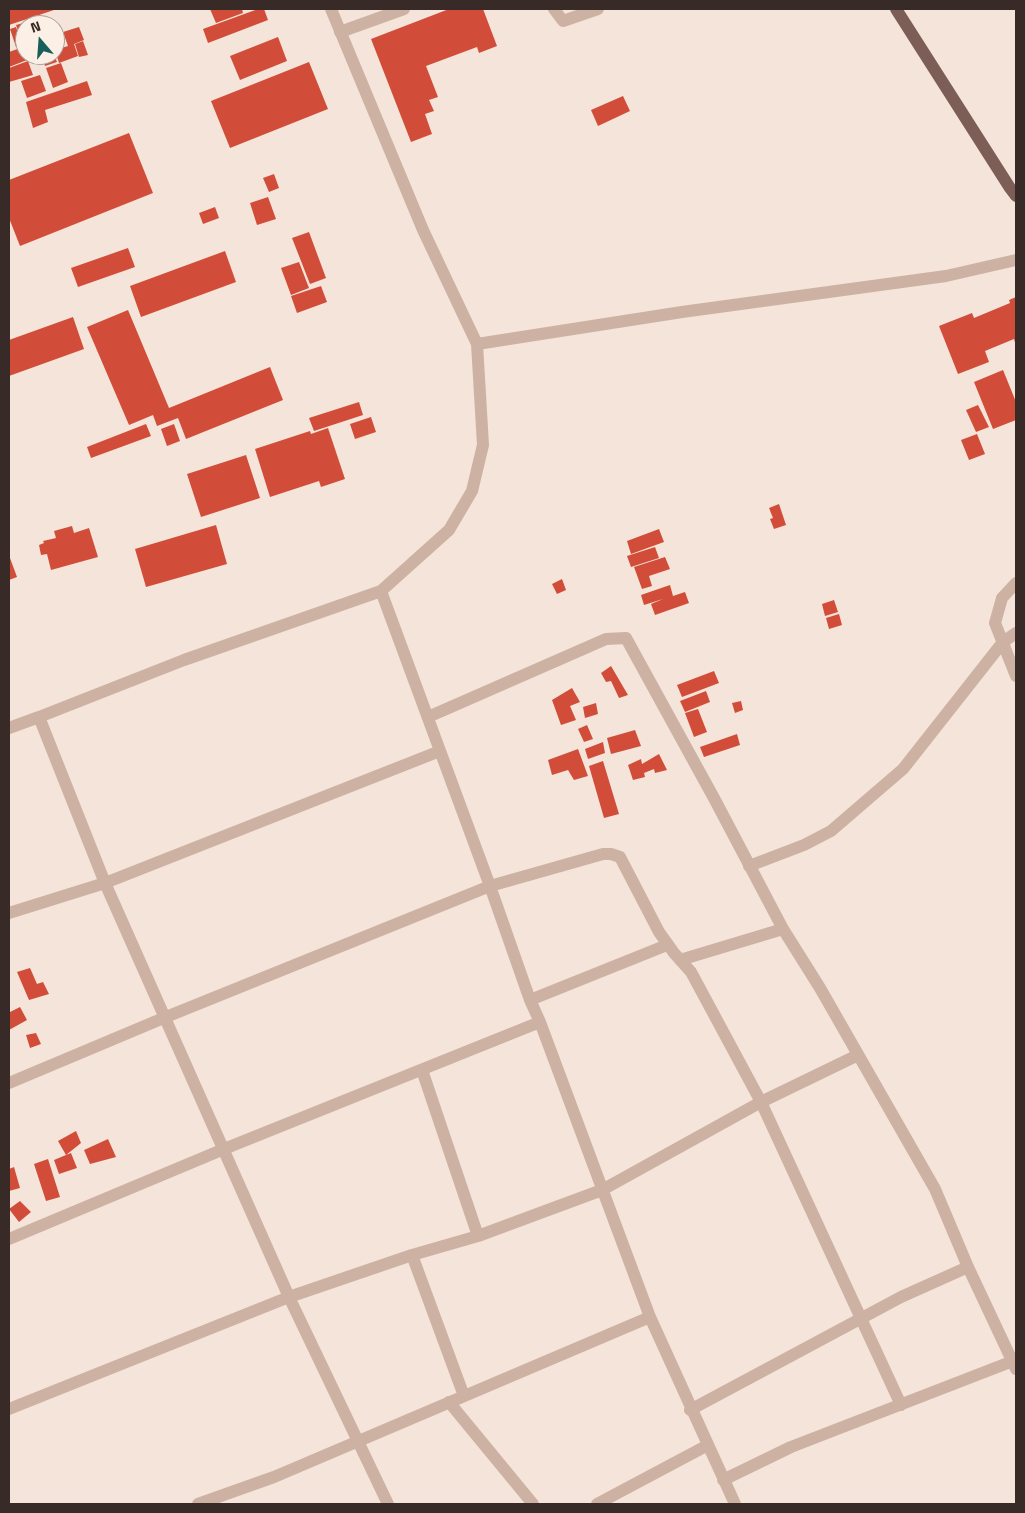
<!DOCTYPE html>
<style>
body{margin:0}
#map{position:relative;width:1025px;height:1513px;overflow:hidden;background:#f4e4d9;font-family:"Titillium Web",sans-serif}
canvas{display:block}
.frame{position:absolute;inset:0;border:10px solid #382a26;pointer-events:none}
.north{position:absolute;left:15px;top:15px;width:50px;height:50px;box-sizing:border-box;background:#fbefe6;border:1px solid #ada099;border-radius:50%;rotate:342deg;font-size:14px;font-weight:700;line-height:20px;text-align:center;color:#382a26}
.north::after{content:'';display:block;margin:auto;width:18px;height:22px;background:#185e5b;clip-path:polygon(50% 0,100% 100%,50% 72%,0 100%)}
</style>
<div id="map">
<canvas width="1025" height="1513"></canvas>
<div class="frame"></div>
<div class="north">N</div>
</div>
<script>
const c = document.querySelector('canvas').getContext('2d');
c.lineJoin = 'round';
function fill(path, color) {
  c.fillStyle = color;
  c.fill(path, 'evenodd');
}
function toPath(rows) {
  const path = new Path2D();
  for (const r of rows) {
    path.moveTo(r[0], r[1]);
    for (let i = 2; i < r.length; i += 2) path.lineTo(r[i], r[i + 1]);
  }
  return path;
}
function stroke(path, color, width, dash) {
  c.strokeStyle = color;
  c.lineWidth = width;
  c.lineCap = dash ? 'butt' : 'round';
  c.setLineDash(dash || []);
  c.stroke(path);
}
fill(toPath([
 [9,9,57,9,9,25],
 [210,9,242,9,243,13,216,23],
 [258,9,264,9,268,20,208,43,203,29],
 [449,9,483,9,497,46,479,53,477,47,426,66,438,97,429,100,434,111,425,114,432,134,411,142,371,39],
 [40,18,43,25,31,25,30,21],
 [27,22,28,25,25,25,25,44,23,45,16,25],
 [16,27,22,45,16,47,10,29],
 [79,27,84,40,74,44,78,56,59,63,55,50,68,46,63,32],
 [278,37,287,61,240,80,230,56],
 [83,41,88,55,79,57,75,44],
 [23,47,27,60,9,67,9,52],
 [42,55,54,55,57,62,45,66],
 [28,61,33,75,9,82,9,68],
 [309,62,328,109,230,148,211,101],
 [61,63,68,82,53,88,46,68],
 [40,75,46,91,27,98,21,81],
 [87,81,92,95,45,110,48,122,33,128,26,102],
 [623,96,630,111,598,126,591,110],
 [129,133,153,193,20,246,9,218,9,180],
 [274,174,279,188,269,192,263,178],
 [268,197,276,219,257,225,250,203],
 [215,207,219,218,203,224,199,213],
 [309,232,326,278,310,284,292,238],
 [128,248,135,267,78,287,71,268],
 [225,251,236,282,141,317,130,286],
 [299,262,309,288,291,295,281,268],
 [321,286,327,302,297,313,291,296],
 [1016,297,1016,346,1014,339,985,351,989,362,958,374,939,326,972,313,974,318,1010,303,1009,300],
 [128,310,169,408,270,367,283,400,186,439,178,418,157,426,153,415,129,425,87,327],
 [73,317,84,349,9,376,9,340],
 [1003,370,1016,402,1016,420,993,429,974,382],
 [359,402,363,415,314,431,309,418],
 [978,405,989,427,976,432,966,410],
 [371,417,376,432,355,439,350,424],
 [146,424,151,436,91,458,87,447],
 [174,424,180,441,167,446,161,429],
 [328,428,345,479,321,487,319,481,270,497,255,449,310,431,311,434],
 [977,434,985,454,969,460,961,440],
 [246,455,260,498,201,517,187,474],
 [779,504,786,525,774,529,770,519,773,518,769,508],
 [216,525,227,564,146,587,135,549],
 [72,526,74,533,89,528,98,557,51,570,47,554,41,555,39,545,44,543,43,541,56,538,54,531],
 [659,529,664,542,631,554,627,541],
 [655,547,659,558,631,567,627,556],
 [665,557,670,569,649,576,652,586,642,589,634,567],
 [9,558,10,558,17,577,9,580],
 [562,579,566,590,557,594,552,584],
 [670,585,673,596,685,592,689,603,655,615,651,604,663,599,644,605,641,595],
 [834,600,838,612,825,616,822,604],
 [839,614,842,625,829,629,826,618],
 [611,666,628,695,619,698,611,681,606,682,601,673],
 [714,671,719,683,682,697,677,685],
 [572,688,580,702,570,706,576,720,561,725,552,700],
 [706,691,710,702,685,712,680,701],
 [741,701,743,710,735,713,732,703],
 [596,703,598,714,585,718,583,707],
 [698,709,707,732,694,737,685,713],
 [587,725,593,739,584,742,578,729],
 [635,730,641,746,611,754,607,738],
 [737,734,740,745,704,757,700,747],
 [603,742,605,753,588,759,585,749],
 [578,749,588,776,574,780,568,770,552,775,548,760],
 [659,754,667,770,655,773,654,769,644,773,645,777,633,780,628,765,641,759,642,764],
 [603,761,619,814,604,818,589,766],
 [30,968,37,984,43,982,49,994,29,1000,17,972],
 [20,1007,27,1020,9,1030,9,1010,10,1012],
 [36,1033,41,1044,30,1048,26,1035],
 [76,1131,81,1143,66,1155,71,1153,77,1168,59,1174,54,1160,66,1155,58,1141],
 [108,1139,116,1157,90,1164,84,1150],
 [48,1159,60,1197,46,1201,34,1164],
 [14,1167,20,1188,9,1191,9,1169],
 [20,1201,31,1212,19,1222,9,1209]
]), '#d24d39');
stroke(toPath([
 [554,9,563,21,598,9],
 [340,32,404,9],
 [477,344,682,312,946,276,1016,260],
 [1016,583,1002,598,995,623,1016,676],
 [381,591,490,886,530,1000,540,1022,650,1317,735,1504],
 [39,717,105,883,289,1297,388,1504],
 [428,717,606,639,626,638,715,800,783,929,820,988,935,1189,968,1267,1016,1369],
 [9,728,39,717,184,660,381,591,449,530,472,491,483,445,477,344,423,230,331,9],
 [749,866,804,845,831,831,903,769,1003,642,1016,633],
 [9,913,105,883,440,751],
 [680,960,783,929],
 [530,1000,667,945],
 [422,1070,478,1236],
 [9,1083,166,1017,490,886,603,854,611,854,620,857,659,932,674,953,691,972,761,1102,901,1405],
 [9,1239,224,1149,540,1022],
 [412,1255,464,1396],
 [449,1402,533,1504],
 [9,1409,289,1297,412,1255,478,1236,602,1190,761,1102,858,1055],
 [690,1410,901,1297,968,1267],
 [723,1480,791,1447,1013,1361],
 [198,1504,274,1477,650,1317],
 [597,1504,708,1445]
]), '#cdb2a4', 12);
stroke(toPath([
 [896,9,1010,188,1016,196]
]), '#7c5e56', 12);
</script>
